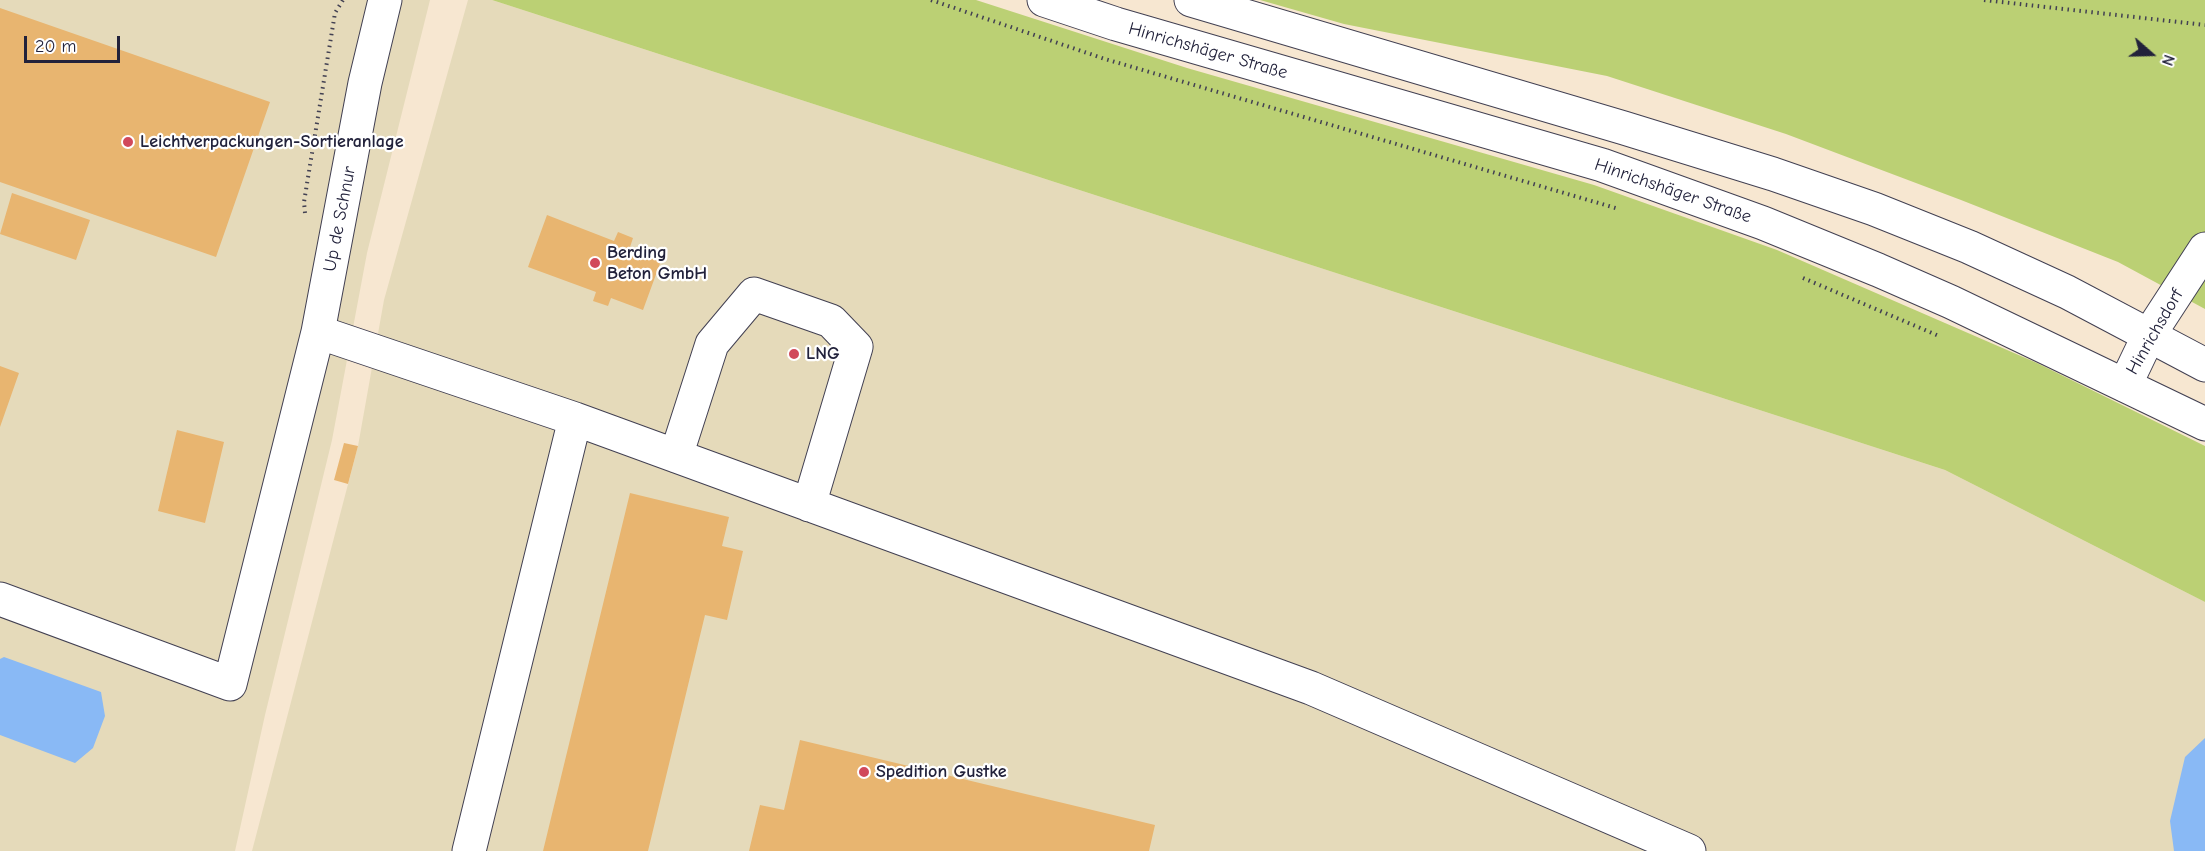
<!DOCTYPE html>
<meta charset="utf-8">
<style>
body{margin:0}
#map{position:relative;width:2205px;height:851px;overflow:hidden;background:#f7e7d1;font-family:"Comic Neue",sans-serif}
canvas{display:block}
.north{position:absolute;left:2121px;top:24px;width:60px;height:60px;-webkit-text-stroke:4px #fff;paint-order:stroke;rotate:110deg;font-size:16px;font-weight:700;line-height:24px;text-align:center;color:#22223b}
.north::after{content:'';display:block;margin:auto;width:21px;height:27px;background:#22223b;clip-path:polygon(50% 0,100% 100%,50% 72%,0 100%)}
.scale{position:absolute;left:24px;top:36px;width:96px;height:27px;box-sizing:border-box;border:3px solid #22223b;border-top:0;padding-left:8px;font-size:18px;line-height:21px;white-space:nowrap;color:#22223b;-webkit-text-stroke:4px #fff;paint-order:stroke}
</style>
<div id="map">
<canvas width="2205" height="851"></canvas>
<div class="north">N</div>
<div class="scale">20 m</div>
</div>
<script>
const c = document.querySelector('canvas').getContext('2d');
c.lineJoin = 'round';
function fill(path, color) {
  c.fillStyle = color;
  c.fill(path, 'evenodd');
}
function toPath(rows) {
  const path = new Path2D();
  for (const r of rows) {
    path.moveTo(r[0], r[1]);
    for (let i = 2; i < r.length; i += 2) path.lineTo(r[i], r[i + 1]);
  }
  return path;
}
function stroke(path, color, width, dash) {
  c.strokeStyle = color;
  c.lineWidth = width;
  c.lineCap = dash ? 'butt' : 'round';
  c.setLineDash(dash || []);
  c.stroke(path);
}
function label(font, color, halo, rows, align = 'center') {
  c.font = font + ' "Comic Neue",sans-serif';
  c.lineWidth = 4.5;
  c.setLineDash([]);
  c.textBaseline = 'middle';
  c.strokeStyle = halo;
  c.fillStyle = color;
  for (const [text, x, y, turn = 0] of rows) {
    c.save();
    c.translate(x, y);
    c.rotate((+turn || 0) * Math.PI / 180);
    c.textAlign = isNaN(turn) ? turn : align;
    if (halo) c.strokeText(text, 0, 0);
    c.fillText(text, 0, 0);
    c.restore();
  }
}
fill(toPath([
 [0,0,430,0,367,253,332,440,265,715,235,851,0,851],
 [468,0,492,0,1945,470,2205,602,2205,851,252,851,358,446,384,300]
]), '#e5daba');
fill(toPath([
 [492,0,976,0,1187,68,1594,185,1777,250,2037,363,2205,446,2205,602,1945,470],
 [1260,0,2205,0,2205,309,2118,262,1961,200,1786,134,1607,76,1344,24]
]), '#bbd074');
fill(toPath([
 [4,657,101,692,105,716,93,748,75,763,0,735,0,659],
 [2205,738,2205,851,2174,851,2170,821,2185,757]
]), '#89b9f5');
fill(toPath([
 [0,8,270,102,216,257,0,182],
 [12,193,90,220,76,260,0,234],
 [547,215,614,241,618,232,633,238,630,247,662,258,643,310,611,298,608,306,593,301,596,292,528,267],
 [0,366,19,373,0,427],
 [177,430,224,442,205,523,158,511],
 [344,443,358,446,348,484,334,480],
 [630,493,729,517,722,546,743,551,727,620,705,615,648,851,543,851],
 [800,740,1155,825,1149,851,749,851,760,805,784,810]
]), '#e8b570');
const minor = toPath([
 [318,332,575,419,1311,688,1689,851],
 [2125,385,2149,335,2205,249],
 [676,456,712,344,754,294,831,321,856,347,809,505],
 [0,599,230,684,318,332,365,83,385,0],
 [469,851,575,419]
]);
const major = toPath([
 [1044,0,1116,24,1602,165,1763,223,1878,270,1951,302,2205,424],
 [1191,0,1624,128,1773,174,1874,209,1969,247,2067,292,2205,365]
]);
stroke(minor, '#424052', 35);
stroke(major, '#424052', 35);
stroke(toPath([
 [931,0,1105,59,1619,209],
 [1984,0,2205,25],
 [305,213,304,202,335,13,343,0],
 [1803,278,1939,336]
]), '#424052', 4, [1.5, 4.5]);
stroke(minor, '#fff', 33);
stroke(major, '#fff', 33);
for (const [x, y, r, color] of [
 [128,142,6,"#d1495b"],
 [595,263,6,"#d1495b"],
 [794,354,6,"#d1495b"],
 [864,772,6,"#d1495b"]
]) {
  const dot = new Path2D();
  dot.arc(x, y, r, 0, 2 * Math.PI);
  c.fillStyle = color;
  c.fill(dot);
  stroke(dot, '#fff', 2);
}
label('18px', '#22223b', '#fff', [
 ["Hinrichshäger Straße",1208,51,16],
 ["Hinrichshäger Straße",1673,191,19],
 ["Up de Schnur",340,219,-79],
 ["Hinrichsdorf",2155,332,-60]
]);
label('bold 18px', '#22223b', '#fff', [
 ["Leichtverpackungen-Sortieranlage",140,142],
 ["Berding",607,253],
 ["Beton GmbH",607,274],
 ["LNG",806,354],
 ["Spedition Gustke",876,772]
], 'left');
</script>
